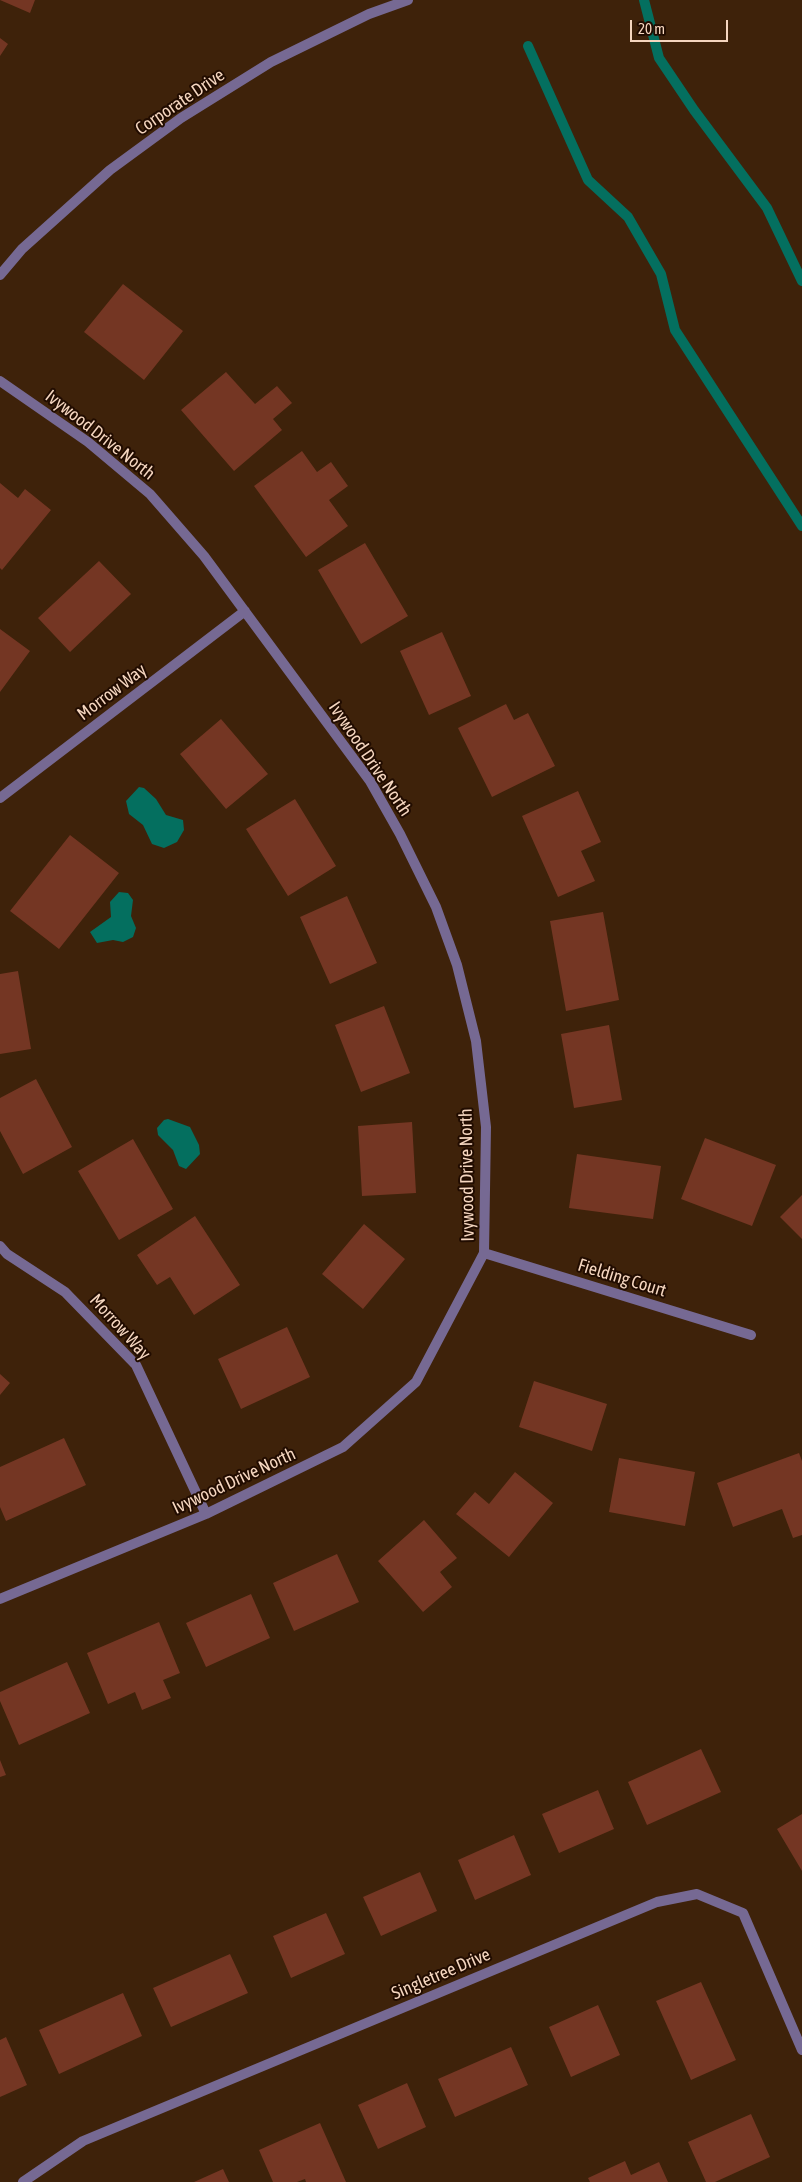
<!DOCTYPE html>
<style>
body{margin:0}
#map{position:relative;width:802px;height:2182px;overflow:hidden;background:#3e220a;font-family:"Asap Condensed",sans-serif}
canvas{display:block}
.scale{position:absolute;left:630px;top:20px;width:98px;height:22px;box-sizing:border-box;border:2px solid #f5d6bf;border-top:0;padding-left:6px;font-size:15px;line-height:18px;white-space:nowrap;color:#f5d6bf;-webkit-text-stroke:4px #210c00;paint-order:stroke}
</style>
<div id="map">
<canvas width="802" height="2182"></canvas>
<div class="scale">20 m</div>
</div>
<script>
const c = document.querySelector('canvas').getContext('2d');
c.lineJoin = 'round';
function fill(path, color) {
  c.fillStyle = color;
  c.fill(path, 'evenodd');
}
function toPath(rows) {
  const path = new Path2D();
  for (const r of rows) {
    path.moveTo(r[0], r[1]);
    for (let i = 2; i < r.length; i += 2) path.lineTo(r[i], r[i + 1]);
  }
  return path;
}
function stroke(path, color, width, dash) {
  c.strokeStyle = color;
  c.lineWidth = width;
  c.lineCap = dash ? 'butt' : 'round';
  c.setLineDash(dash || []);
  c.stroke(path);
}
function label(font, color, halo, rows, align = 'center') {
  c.font = font + ' "Asap Condensed",sans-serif';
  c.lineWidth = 4;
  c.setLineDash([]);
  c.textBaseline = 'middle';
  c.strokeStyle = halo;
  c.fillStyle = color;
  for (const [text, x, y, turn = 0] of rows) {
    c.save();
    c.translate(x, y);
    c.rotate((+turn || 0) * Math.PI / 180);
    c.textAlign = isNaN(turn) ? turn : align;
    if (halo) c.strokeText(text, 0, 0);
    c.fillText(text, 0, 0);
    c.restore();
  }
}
fill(toPath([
 [139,787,144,788,156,799,166,815,183,820,184,830,177,842,164,848,152,844,143,825,129,814,126,801],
 [119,892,128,893,133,900,131,916,136,928,133,937,123,942,113,940,97,943,90,932,111,917,110,902],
 [168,1119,190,1127,199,1145,200,1154,186,1169,179,1166,173,1150,158,1135,157,1128,164,1120]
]), '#046f5f');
stroke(toPath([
 [644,0,659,58,694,110,767,208,802,281],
 [528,46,588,180,628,217,661,274,675,330,802,526]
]), '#046f5f', 10);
fill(toPath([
 [0,0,35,0,30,13],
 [0,38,8,44,0,56],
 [123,284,183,331,144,380,84,332],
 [226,372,255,404,277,386,292,403,273,419,282,430,234,471,181,410],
 [302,451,317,472,331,462,348,486,329,500,348,526,306,557,254,486],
 [0,483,18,498,25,489,51,510,2,570,0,568],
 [365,543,408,616,361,644,318,570],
 [99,561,131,594,70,652,38,618],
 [0,629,30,651,0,692],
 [442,632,471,696,429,715,400,651],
 [506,704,514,720,528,713,555,766,492,797,458,728],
 [221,719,268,774,226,809,180,754],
 [578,791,601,842,581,851,595,881,558,897,522,816],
 [295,799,336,866,288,896,246,829],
 [70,835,119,873,59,949,10,911],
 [347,896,377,963,330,984,300,917],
 [603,912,619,1000,566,1011,550,921],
 [18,971,31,1049,0,1054,0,974],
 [384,1006,410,1073,361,1092,335,1025],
 [609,1025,622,1100,574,1108,561,1034],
 [36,1079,72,1147,23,1174,0,1131,0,1098],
 [412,1122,416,1193,362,1196,358,1126],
 [705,1138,776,1165,752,1226,681,1199],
 [133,1139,173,1209,119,1240,78,1171],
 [577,1154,661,1166,653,1219,569,1208],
 [802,1195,802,1239,780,1217],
 [195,1216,240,1285,194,1315,170,1277,157,1285,137,1255],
 [364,1224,405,1259,363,1309,322,1274],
 [287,1327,310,1377,241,1409,218,1359],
 [0,1374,10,1383,0,1395],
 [534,1381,607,1404,592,1451,519,1427],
 [64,1438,86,1485,6,1521,0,1507,0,1467],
 [799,1453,802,1461,802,1535,793,1538,782,1509,733,1527,717,1483],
 [619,1458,695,1472,685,1526,609,1512],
 [515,1472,553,1503,509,1557,456,1514,475,1492,489,1504],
 [424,1520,457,1558,440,1572,452,1587,423,1612,378,1561],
 [337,1554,359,1602,294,1631,273,1583],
 [251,1594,270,1638,206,1667,186,1623],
 [159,1622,180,1673,163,1680,171,1698,142,1710,135,1692,108,1704,87,1653],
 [67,1662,90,1713,19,1745,0,1701,0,1692],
 [701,1749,721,1792,647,1825,628,1782],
 [0,1760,6,1775,0,1777],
 [598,1790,614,1829,559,1853,542,1814],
 [802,1814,802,1871,777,1829],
 [514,1835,531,1875,475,1900,458,1860],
 [420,1872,437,1911,381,1936,363,1897],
 [326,1913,345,1954,291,1978,273,1936],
 [230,1954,248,1993,171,2027,153,1988],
 [701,1982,736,2060,691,2080,656,2001],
 [123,1993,142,2036,59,2074,39,2030],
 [598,2005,620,2055,571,2077,549,2027],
 [6,2037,27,2085,0,2097,0,2040],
 [511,2047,528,2085,455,2117,438,2079],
 [407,2083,426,2127,378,2149,358,2105],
 [751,2114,770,2157,715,2182,706,2182,688,2142],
 [320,2123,346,2182,306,2182,305,2179,297,2182,273,2182,259,2150],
 [625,2161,631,2175,659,2162,668,2182,590,2182,588,2178],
 [223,2169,229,2182,194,2182]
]), '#743623');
stroke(toPath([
 [0,381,88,442,150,494,204,556,370,781,400,834,436,907,457,965,476,1041,486,1127,484,1253,416,1382,343,1447,206,1514,0,1599],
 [0,798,245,611],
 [0,1246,7,1254,65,1292,136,1365,206,1514],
 [484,1253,751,1335],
 [23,2182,83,2141,657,1902,697,1894,743,1913,802,2050]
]), '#766993', 10);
stroke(toPath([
 [0,275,22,249,110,170,181,118,271,62,369,14,408,0]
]), '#766993', 10);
label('18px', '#f5d6bf', '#210c00', [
 ["Corporate Drive",180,102,-34],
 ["Ivywood Drive North",100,435,38],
 ["Morrow Way",112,692,-37],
 ["Ivywood Drive North",370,759,56],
 ["Ivywood Drive North",467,1175,-91],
 ["Fielding Court",622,1278,17],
 ["Morrow Way",120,1327,48],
 ["Ivywood Drive North",234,1481,-25],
 ["Singletree Drive",441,1974,-23]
]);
</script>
